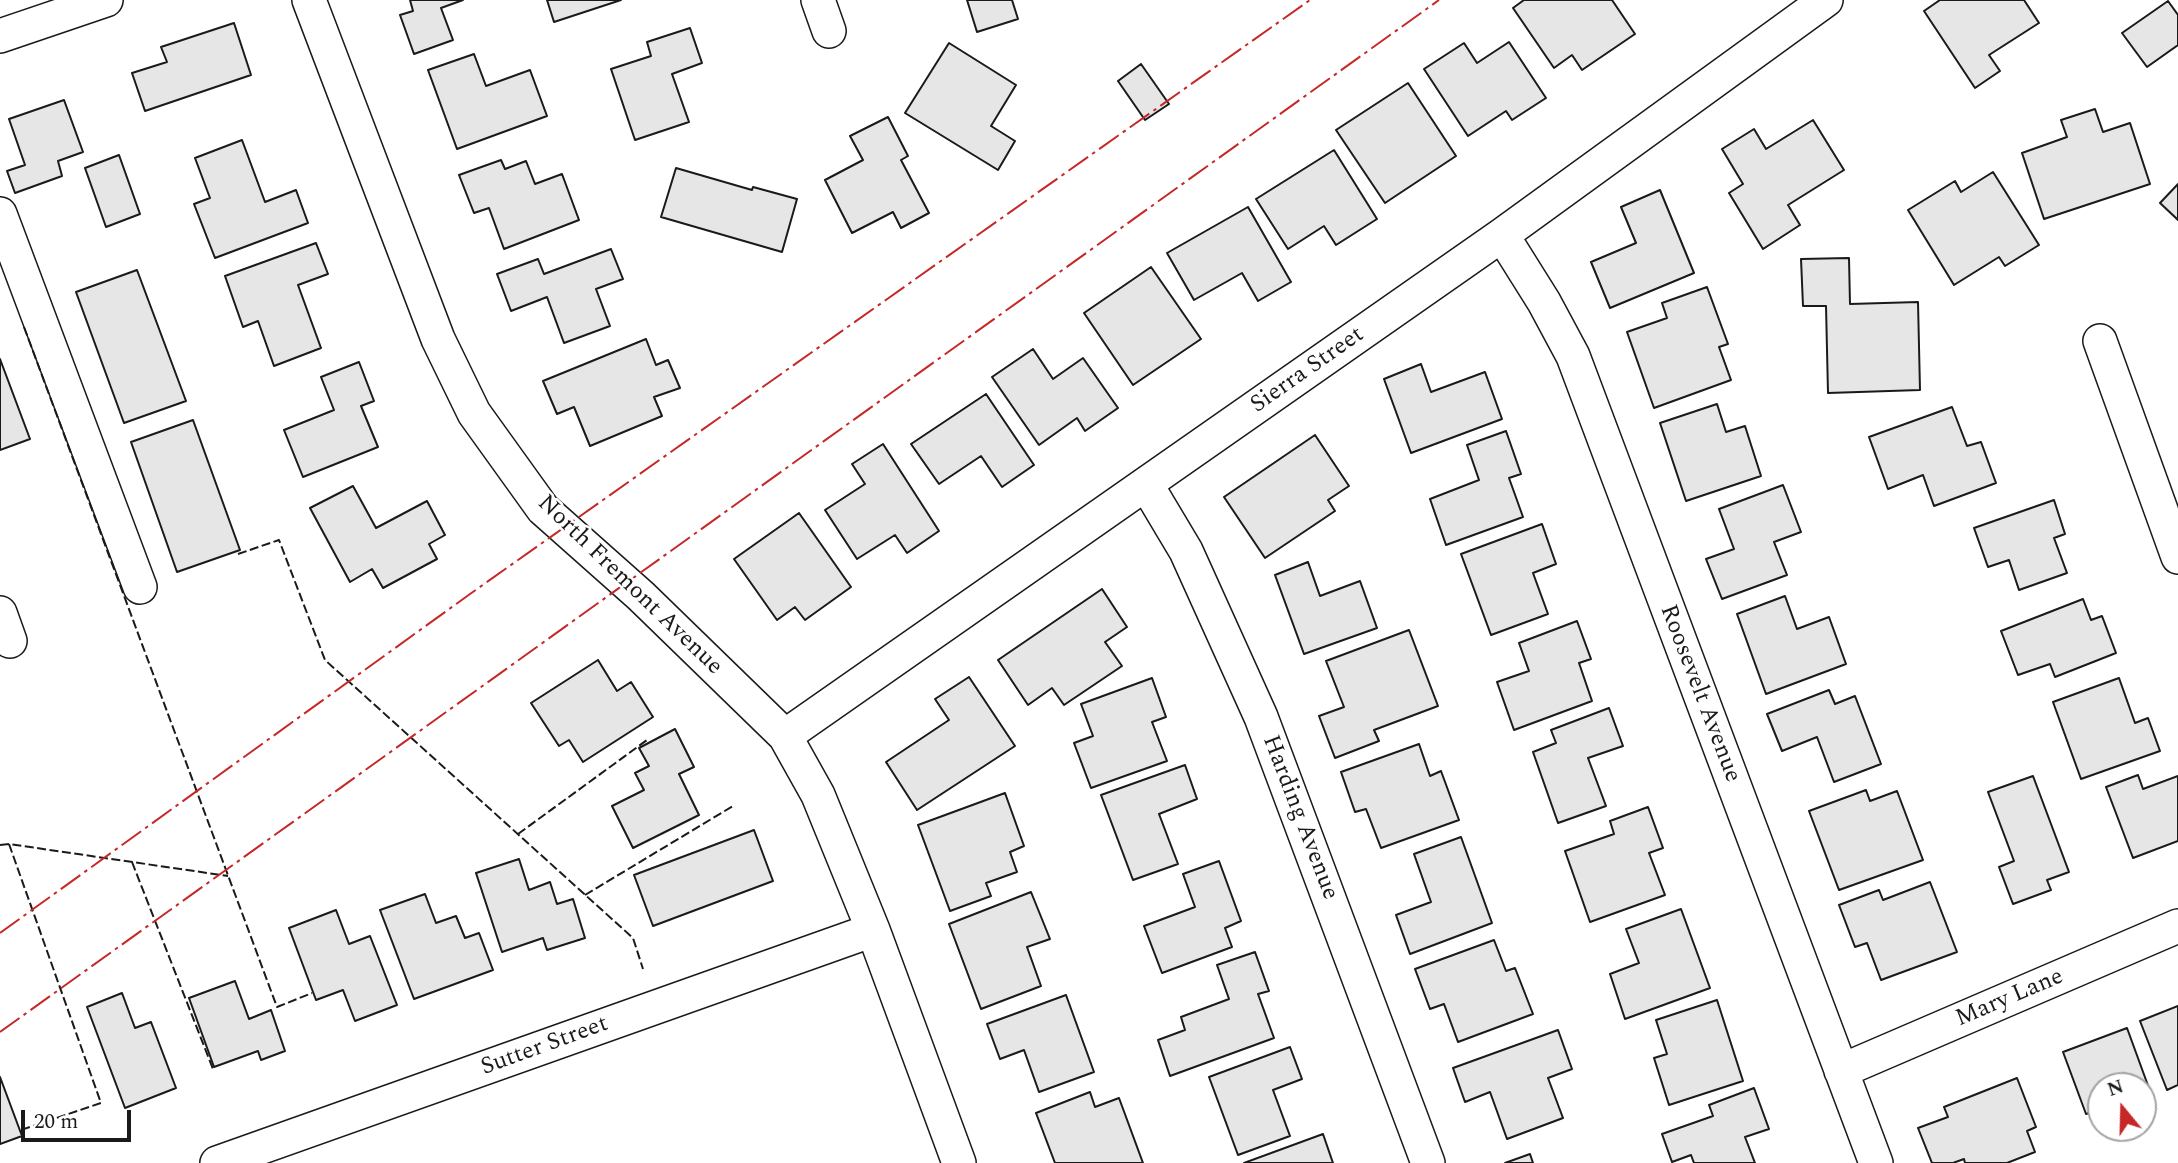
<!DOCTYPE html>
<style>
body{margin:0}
#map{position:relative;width:2178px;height:1163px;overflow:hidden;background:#fff;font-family:Spectral,serif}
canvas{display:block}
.north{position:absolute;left:2087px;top:1072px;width:70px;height:70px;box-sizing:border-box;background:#fff;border:2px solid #a3a3a3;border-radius:50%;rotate:341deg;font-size:19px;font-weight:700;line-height:28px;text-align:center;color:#1a1a1a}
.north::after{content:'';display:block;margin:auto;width:24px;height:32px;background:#c62828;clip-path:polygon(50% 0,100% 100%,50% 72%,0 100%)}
.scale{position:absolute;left:21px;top:1110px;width:110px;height:32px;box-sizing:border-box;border:4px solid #1a1a1a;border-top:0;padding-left:9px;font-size:21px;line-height:24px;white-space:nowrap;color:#1a1a1a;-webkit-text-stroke:5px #fff;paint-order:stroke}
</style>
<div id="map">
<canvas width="2178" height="1163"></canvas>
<div class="north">N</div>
<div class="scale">20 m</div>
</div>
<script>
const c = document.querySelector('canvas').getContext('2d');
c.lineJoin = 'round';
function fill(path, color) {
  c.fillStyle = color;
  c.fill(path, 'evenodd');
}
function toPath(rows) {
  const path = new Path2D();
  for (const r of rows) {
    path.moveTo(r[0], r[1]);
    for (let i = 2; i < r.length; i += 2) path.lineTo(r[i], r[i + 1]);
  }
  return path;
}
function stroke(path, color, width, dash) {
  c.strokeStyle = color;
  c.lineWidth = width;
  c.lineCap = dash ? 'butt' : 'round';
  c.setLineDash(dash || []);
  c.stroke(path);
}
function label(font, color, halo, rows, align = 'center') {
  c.font = font + ' Spectral,serif';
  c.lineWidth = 5;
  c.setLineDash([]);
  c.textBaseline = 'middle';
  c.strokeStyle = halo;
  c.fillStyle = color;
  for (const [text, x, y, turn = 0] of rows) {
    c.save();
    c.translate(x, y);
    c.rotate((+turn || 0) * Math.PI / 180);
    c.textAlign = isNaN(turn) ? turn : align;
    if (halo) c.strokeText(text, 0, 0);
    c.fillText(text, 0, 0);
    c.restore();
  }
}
const building = toPath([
 [410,0,463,0,441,8,453,40,414,54,400,15,413,11,410,0],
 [547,0,621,0,554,22,547,0],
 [967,0,1012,0,1018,19,977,32,967,0],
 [1524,0,1612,0,1635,34,1582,70,1572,55,1554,68,1513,8,1524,0],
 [1940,0,2024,0,2039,23,1989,55,2000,71,1975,88,1924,11,1940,0],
 [2168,1,2178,15,2178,45,2147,67,2122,33,2168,1],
 [234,23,251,75,145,111,132,73,167,62,161,47,234,23],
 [690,28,702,63,672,74,689,122,635,140,611,69,651,56,647,42,690,28],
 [1509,42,1546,98,1512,120,1506,111,1468,136,1424,69,1464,43,1477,63,1509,42],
 [949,43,1016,85,991,126,1015,141,998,170,905,113,949,43],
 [474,54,486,86,530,70,547,116,457,149,428,70,474,54],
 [1141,64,1169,104,1145,120,1118,81,1141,64],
 [1408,83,1456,156,1385,203,1336,130,1408,83],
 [64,100,83,152,58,161,62,176,15,193,7,171,25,165,9,119,64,100],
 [2095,109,2103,132,2130,123,2150,184,2044,219,2022,153,2067,137,2061,120,2095,109],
 [888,117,908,156,901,160,929,213,901,228,893,212,852,233,825,180,863,160,850,136,888,117],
 [1813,120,1844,170,1788,205,1800,225,1763,249,1729,193,1743,184,1722,149,1754,129,1766,149,1813,120],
 [242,140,265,202,296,190,308,223,215,258,194,204,210,198,195,158,242,140],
 [1334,150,1377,219,1336,245,1324,226,1288,249,1256,199,1334,150],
 [119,155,140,214,106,227,85,168,119,155],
 [501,160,505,169,526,161,535,184,562,174,579,220,504,249,489,208,474,213,459,175,501,160],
 [676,168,752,190,753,187,797,199,782,252,661,217,676,168],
 [1993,172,2039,245,2005,266,1999,257,1954,285,1908,210,1955,181,1961,192,1993,172],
 [2178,184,2178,220,2160,203,2178,184],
 [1660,190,1694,273,1610,308,1591,262,1636,243,1621,207,1660,190],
 [1248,207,1291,282,1258,301,1242,273,1194,300,1167,253,1248,207],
 [316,243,328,274,298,285,321,348,274,366,258,321,243,327,225,276,316,243],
 [611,249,623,279,596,289,610,326,564,343,547,297,511,311,497,274,538,259,544,274,611,249],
 [1849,258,1850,304,1918,302,1920,390,1828,393,1826,306,1803,306,1801,259,1849,258],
 [1151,267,1201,339,1133,385,1084,313,1151,267],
 [137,270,186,401,124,423,76,292,137,270],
 [1707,287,1728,344,1719,347,1731,380,1654,408,1627,332,1667,318,1662,303,1707,287],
 [646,339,656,365,668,360,680,388,654,397,662,416,590,446,574,407,557,414,543,381,646,339],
 [1033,349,1053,379,1083,358,1118,408,1085,431,1077,418,1039,445,992,377,1033,349],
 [0,359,30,439,0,450,0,359],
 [359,362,374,401,361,406,378,447,303,477,284,430,334,410,321,377,359,362],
 [1421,364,1431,392,1485,372,1502,419,1411,453,1384,379,1421,364],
 [986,394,1034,465,1002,487,981,456,939,484,911,444,986,394],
 [1717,404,1726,432,1745,426,1761,476,1686,501,1660,423,1717,404],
 [1952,407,1967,446,1981,442,1996,483,1934,506,1923,475,1888,489,1869,437,1952,407],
 [193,420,240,550,177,572,131,442,193,420],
 [1506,431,1521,474,1509,478,1523,517,1446,545,1430,499,1479,480,1467,445,1506,431],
 [1315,435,1349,486,1328,500,1335,511,1265,558,1224,497,1315,435],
 [883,444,939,531,907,553,895,535,857,559,825,510,865,484,852,464,883,444],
 [1783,485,1801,532,1774,542,1787,575,1722,599,1706,559,1734,549,1719,509,1783,485],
 [353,486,376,528,427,501,445,535,429,544,437,559,383,588,372,569,350,582,310,508,353,486],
 [2054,500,2065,534,2054,538,2067,573,2019,590,2009,560,1988,567,1974,528,2054,500],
 [799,513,851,587,805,620,795,607,777,620,734,559,799,513],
 [1542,524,1556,564,1533,573,1548,614,1491,635,1461,554,1542,524],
 [1308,562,1320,596,1360,581,1377,628,1304,654,1275,575,1308,562],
 [1102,589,1127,627,1105,642,1122,666,1064,705,1052,688,1028,705,998,660,1102,589],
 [1785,596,1797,629,1829,617,1846,664,1766,694,1737,614,1785,596],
 [2083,599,2091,620,2102,616,2116,653,2055,677,2050,664,2018,675,2001,631,2083,599],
 [1577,621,1591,659,1579,663,1592,701,1514,730,1497,682,1529,671,1519,643,1577,621],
 [1409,630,1438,706,1374,730,1379,741,1335,758,1319,716,1344,707,1326,661,1409,630],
 [598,660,617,691,631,682,653,717,583,762,569,740,559,746,531,703,598,660],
 [969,677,1015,746,917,810,886,762,949,720,935,699,969,677],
 [1152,678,1166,717,1152,722,1167,761,1091,788,1074,743,1093,736,1081,704,1152,678],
 [2119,678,2135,723,2148,718,2160,751,2081,779,2053,702,2119,678],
 [1829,690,1835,704,1855,696,1881,764,1834,782,1817,737,1782,751,1767,714,1829,690],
 [1609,708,1623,746,1588,758,1606,806,1558,823,1533,752,1556,743,1551,730,1609,708],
 [675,729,694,767,679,774,699,815,633,848,612,806,644,790,635,773,649,766,639,748,675,729],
 [1419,744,1430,776,1441,771,1459,820,1381,848,1366,809,1355,812,1341,772,1419,744],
 [1185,765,1197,799,1159,814,1178,864,1133,880,1101,795,1185,765],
 [2138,775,2143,789,2178,776,2178,841,2133,858,2106,787,2138,775],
 [2033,776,2069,872,2047,880,2051,890,2013,904,1999,867,2014,861,1988,792,2033,776],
 [1866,790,1870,801,1897,791,1923,860,1839,890,1809,811,1866,790],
 [1005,793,1024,846,1010,852,1017,872,986,883,991,896,950,911,918,825,1005,793],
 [1648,807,1663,848,1649,853,1665,895,1590,922,1565,851,1614,834,1610,821,1648,807],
 [754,830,773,881,653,926,634,875,754,830],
 [1461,837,1492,923,1410,954,1396,915,1431,902,1414,854,1461,837],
 [519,859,529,890,550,882,557,904,573,899,585,938,547,950,543,938,502,952,476,873,519,859],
 [1219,861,1241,921,1225,928,1232,947,1162,973,1144,926,1195,907,1183,874,1219,861],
 [1930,882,1957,952,1881,980,1867,943,1855,947,1839,905,1879,890,1883,900,1930,882],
 [1031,892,1050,939,1027,947,1041,986,981,1009,949,924,1031,892],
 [425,894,436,923,456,916,465,938,479,933,493,970,414,999,380,910,425,894],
 [1681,909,1710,988,1625,1019,1610,974,1639,963,1626,929,1681,909],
 [336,910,349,944,370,936,397,1005,355,1021,343,990,316,1000,289,928,336,910],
 [1494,940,1506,971,1515,968,1533,1014,1458,1042,1444,1004,1430,1009,1415,969,1494,940],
 [1255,952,1269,991,1258,994,1274,1038,1170,1076,1158,1040,1185,1030,1181,1017,1229,999,1217,965,1255,952],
 [235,981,249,1019,271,1010,285,1051,261,1060,258,1051,214,1067,189,998,235,981],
 [122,993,135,1028,151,1022,176,1088,125,1108,87,1007,122,993],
 [1066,995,1094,1072,1039,1092,1024,1050,1000,1059,987,1024,1066,995],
 [1717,1000,1743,1081,1669,1105,1654,1058,1667,1054,1656,1020,1717,1000],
 [2178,1006,2178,1085,2167,1090,2140,1021,2178,1006],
 [2127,1028,2150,1091,2143,1093,2143,1086,2101,1086,2101,1109,2086,1114,2063,1052,2127,1028],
 [1558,1030,1572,1069,1548,1078,1563,1118,1507,1139,1490,1092,1465,1102,1453,1068,1558,1030],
 [1290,1047,1302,1079,1273,1090,1290,1136,1238,1155,1209,1077,1290,1047],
 [0,1077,22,1136,0,1144,0,1077],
 [2017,1078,2036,1127,2027,1131,2035,1152,2007,1163,1965,1163,1964,1159,1953,1163,1932,1163,1918,1128,1948,1117,1944,1107,2017,1078],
 [1754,1088,1769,1129,1745,1137,1755,1163,1694,1163,1691,1155,1672,1162,1662,1134,1713,1116,1709,1105,1754,1088],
 [1090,1092,1095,1107,1119,1098,1143,1163,1055,1163,1036,1113,1090,1092],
 [1323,1134,1333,1163,1244,1163,1323,1134],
 [1530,1154,1533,1163,1505,1163,1530,1154]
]);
fill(building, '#e6e6e6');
stroke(building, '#1a1a1a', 2);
const minor = toPath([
 [309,0,438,339,474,413,543,509,641,596,785,736,818,795,873,930,959,1163],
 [818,0,829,31],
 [0,36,106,0],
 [0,214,140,587],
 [1502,235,1544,302,1573,356,1876,1163],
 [2100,341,2178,557],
 [1146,484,1186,551,1261,717,1428,1163],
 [0,613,10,641],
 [785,736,1502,235,1826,0],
 [1841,1071,2178,926],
 [217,1163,873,930]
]);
stroke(minor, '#1a1a1a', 36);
stroke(minor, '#fff', 33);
stroke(toPath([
 [24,327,277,1007,312,993],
 [238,554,279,540,325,660,633,938,643,969],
 [518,834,647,740],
 [9,844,101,1103,21,1130],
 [0,845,9,844,228,876],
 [132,862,213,1069],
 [585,895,733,806]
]), '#1a1a1a', 2, [9, 3.5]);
stroke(toPath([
 [0,933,470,594,1310,0],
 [0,1032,1439,0]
]), '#c62828', 2, [24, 5, 3.5, 5]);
label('24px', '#1a1a1a', '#fff', [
 ["Sierra Street",1308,371,-35],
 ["North Fremont Avenue",629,586,44],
 ["Roosevelt Avenue",1699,694,69],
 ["Harding Avenue",1299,818,69],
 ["Mary Lane",2010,999,-23],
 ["Sutter Street",545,1047,-20]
]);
</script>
